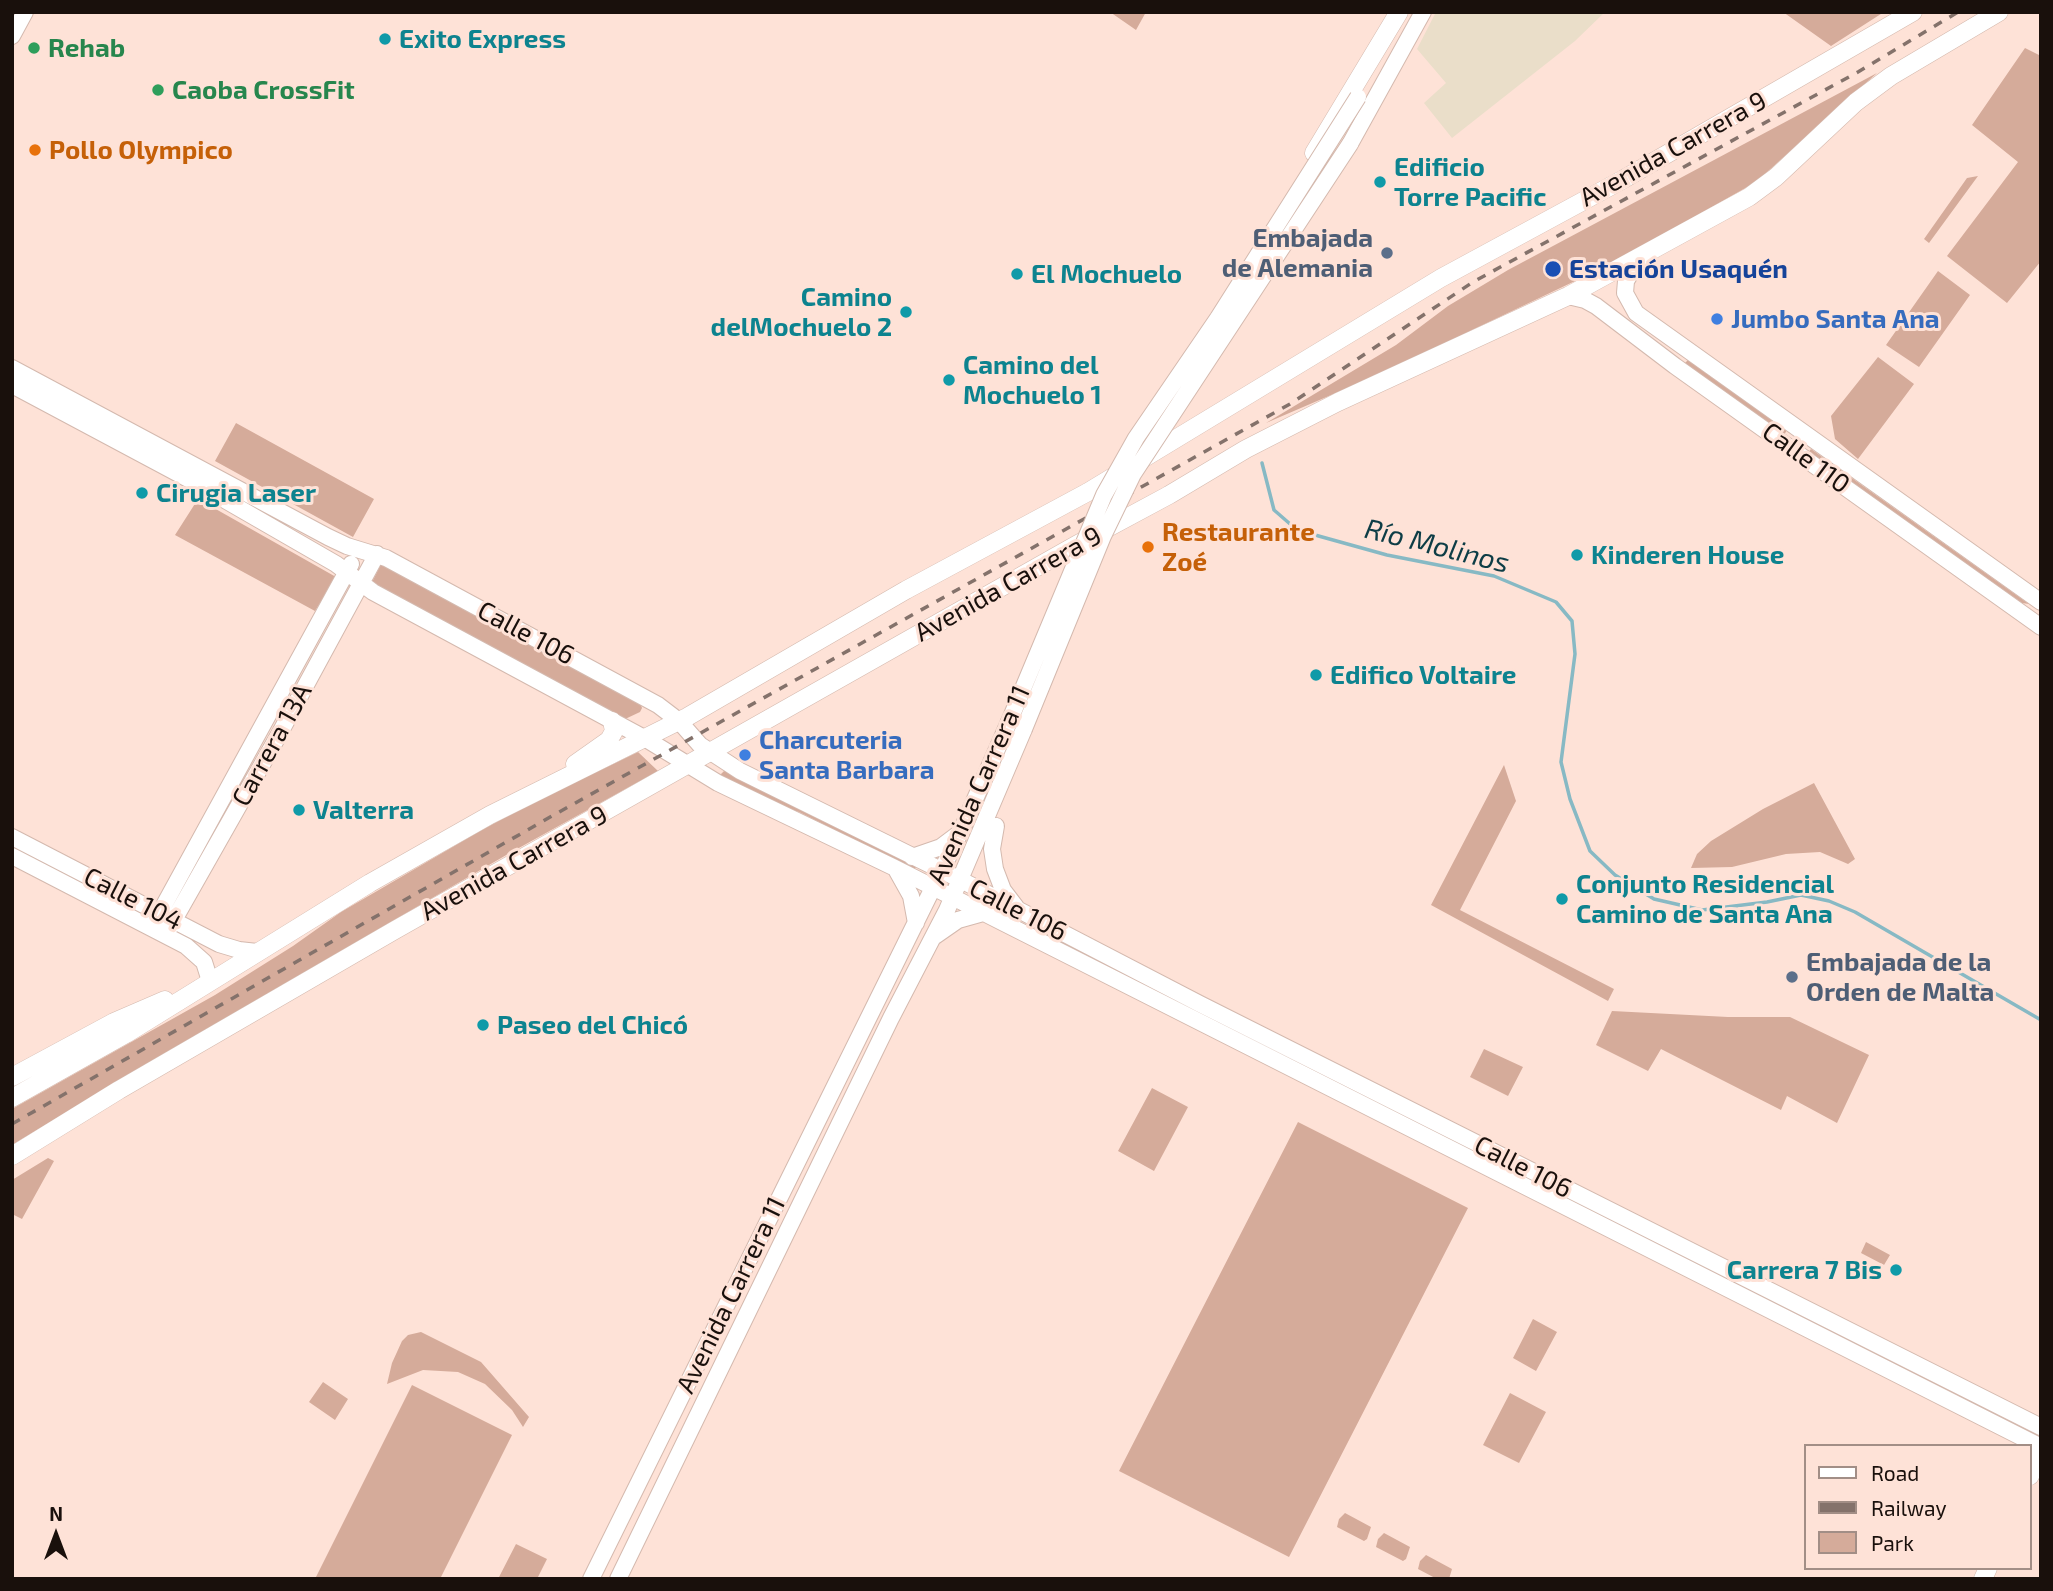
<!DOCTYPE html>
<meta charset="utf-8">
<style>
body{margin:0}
#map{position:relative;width:2053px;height:1591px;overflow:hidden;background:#fee2d7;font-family:"Exo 2",sans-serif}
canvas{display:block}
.frame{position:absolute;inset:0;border:14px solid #19100c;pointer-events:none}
.legend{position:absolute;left:1804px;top:1444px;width:228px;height:126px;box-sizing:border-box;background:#fee2d7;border:2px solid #a28e86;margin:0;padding:9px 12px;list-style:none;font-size:21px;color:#19100c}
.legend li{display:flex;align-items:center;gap:14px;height:35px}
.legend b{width:35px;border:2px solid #a28e86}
.north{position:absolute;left:21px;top:1500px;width:70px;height:70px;-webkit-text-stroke:5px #fee2d7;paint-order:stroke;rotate:0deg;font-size:19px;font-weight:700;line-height:28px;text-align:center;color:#19100c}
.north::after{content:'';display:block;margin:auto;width:24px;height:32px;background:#19100c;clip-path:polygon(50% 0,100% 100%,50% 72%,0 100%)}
</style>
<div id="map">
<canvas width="2053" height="1591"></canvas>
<div class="frame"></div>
<ul class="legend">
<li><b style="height:9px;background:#fff"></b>Road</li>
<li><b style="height:9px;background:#84726b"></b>Railway</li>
<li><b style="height:19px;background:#d5ab9a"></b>Park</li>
</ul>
<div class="north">N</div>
</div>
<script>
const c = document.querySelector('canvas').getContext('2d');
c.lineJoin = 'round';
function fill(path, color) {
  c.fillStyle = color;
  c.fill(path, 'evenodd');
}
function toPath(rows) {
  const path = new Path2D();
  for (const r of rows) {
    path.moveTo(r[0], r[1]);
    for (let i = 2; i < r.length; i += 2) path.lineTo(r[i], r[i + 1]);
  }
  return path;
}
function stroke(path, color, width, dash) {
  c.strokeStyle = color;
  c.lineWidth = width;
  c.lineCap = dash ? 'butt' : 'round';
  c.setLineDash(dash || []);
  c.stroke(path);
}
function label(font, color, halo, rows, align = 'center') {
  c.font = font + ' "Exo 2",sans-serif';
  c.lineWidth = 6;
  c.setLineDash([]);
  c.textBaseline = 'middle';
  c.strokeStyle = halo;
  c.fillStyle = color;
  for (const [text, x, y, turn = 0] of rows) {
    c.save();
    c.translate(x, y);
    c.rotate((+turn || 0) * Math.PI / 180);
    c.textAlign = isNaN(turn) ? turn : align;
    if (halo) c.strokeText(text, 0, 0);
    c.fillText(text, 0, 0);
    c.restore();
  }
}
fill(toPath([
 [1436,12,1605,12,1575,41,1452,138,1424,103,1446,83,1417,49]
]), '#eadec9');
fill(toPath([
 [1110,12,1146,12,1136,30],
 [1783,12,1884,12,1831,46],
 [2025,48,2041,56,2041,261,2007,303,1947,256,2018,162,1972,125],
 [1877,73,1756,182,1615,262,1470,331,1466,337,1266,423,1396,345,1448,306,1508,270],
 [1978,176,1929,243,1924,239,1967,178],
 [1938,271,1970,295,1919,367,1886,345],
 [1878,357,1914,384,1858,459,1835,439,1831,416],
 [1688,360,1787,430,1784,435,1684,364],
 [236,423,374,499,353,537,215,461],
 [1811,449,2029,604,2022,603,1808,453],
 [198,499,336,577,315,611,175,535],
 [381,564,639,700,642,708,640,712,623,720,371,584],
 [638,752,658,771,508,854,153,1060,12,1145,12,1109,215,995,293,946,341,912,480,831,530,804],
 [1504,765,1516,801,1460,910,1614,989,1608,1001,1431,905],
 [725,770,916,867,914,870,799,812,775,806,719,776],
 [1814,783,1855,859,1848,864,1820,852,1786,854,1732,867,1691,868,1697,854,1711,841,1763,809],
 [1612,1011,1728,1017,1790,1017,1869,1055,1837,1123,1787,1096,1781,1110,1661,1049,1648,1071,1596,1045],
 [1484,1049,1523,1067,1508,1096,1470,1077],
 [1152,1088,1188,1107,1154,1171,1118,1151],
 [1298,1122,1468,1208,1289,1557,1119,1471],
 [48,1158,54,1161,22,1219,12,1214,12,1180],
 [1866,1242,1890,1255,1884,1265,1861,1253],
 [1533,1319,1557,1332,1536,1371,1513,1358],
 [421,1332,481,1362,529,1417,523,1427,512,1410,485,1384,458,1372,423,1370,387,1384,392,1363,402,1341,408,1335],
 [323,1382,348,1399,335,1420,309,1402],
 [412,1385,512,1435,440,1579,315,1579],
 [1510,1393,1546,1412,1519,1463,1483,1445],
 [1345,1513,1371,1527,1367,1539,1364,1541,1337,1527,1339,1519],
 [1384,1533,1410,1547,1406,1559,1403,1561,1376,1547,1378,1539],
 [516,1544,547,1559,537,1579,498,1579],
 [1426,1555,1452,1569,1449,1579,1437,1579,1418,1569,1420,1561]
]), '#d5ab9a');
stroke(toPath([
 [1262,463,1274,510,1297,530,1387,555,1494,576,1556,602,1572,621,1575,654,1561,762,1570,799,1590,851,1615,875,1654,899,1702,910,1767,902,1801,895,1829,901,1855,912,2041,1020]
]), '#87b9c4', 3.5);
const secondary = toPath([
 [12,36,25,12],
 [1350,144,1423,12],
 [1641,256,1626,281,1625,293,1636,313,2041,602],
 [1568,296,1585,300,1596,306,1675,366,2041,627],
 [12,368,328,537,347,546,386,558,658,705,679,721,700,745,740,771,961,880,1200,1004,2041,1427],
 [12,385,192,481,336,564,373,592,646,739,718,783,893,867,2041,1447],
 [996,826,992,849,995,869,1003,890,1016,907],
 [12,837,219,944,239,950,257,952],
 [12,856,186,946,204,962,210,981],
 [912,857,941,847,957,835],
 [897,871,911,896,916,923],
 [152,927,351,564],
 [166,934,281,731,377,554],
 [935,936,958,920,983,913],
 [591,1579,961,831,1009,722],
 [618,1579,891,1018,947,910,1024,729]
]);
const primary = toPath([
 [1314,153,1399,12],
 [575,764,609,740,614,731,612,721],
 [12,1077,114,1022,165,1000],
 [12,1098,126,1034,370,883,490,815,687,717,906,590,1088,492,1441,278,1622,180,1913,12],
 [12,1156,119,1090,395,930,1076,545,1169,495,1246,449,1338,402,1568,296,1749,197,1776,177,1856,102,1891,76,1999,12],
 [2030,1476,2041,1451],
 [1983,1579,1988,1568]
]);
stroke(secondary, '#d4b9ae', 18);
stroke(primary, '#d4b9ae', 19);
stroke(secondary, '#fff', 16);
stroke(primary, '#fff', 18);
stroke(toPath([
 [12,1124,552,816,1290,404,1473,282,1858,72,1958,12]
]), '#84726b', 3.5, [9, 9]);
const secondaryBridge = toPath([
 [1009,722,1104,495,1136,438,1218,318,1358,97],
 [1024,729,1103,536,1133,474,1350,144]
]);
stroke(secondaryBridge, '#d4b9ae', 18, []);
stroke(secondaryBridge, '#fff', 16);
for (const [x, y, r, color] of [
 [385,39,7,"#0f9aa8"],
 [34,48,7,"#2e9e5b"],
 [158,90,7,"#2e9e5b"],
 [35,150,7,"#e8710a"],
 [1380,182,7,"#0f9aa8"],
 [1387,253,7,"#5c6f8a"],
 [1553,269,9,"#1a4fb4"],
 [1017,274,7,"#0f9aa8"],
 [906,312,7,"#0f9aa8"],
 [1717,319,7,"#3f7fe0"],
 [949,380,7,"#0f9aa8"],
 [142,493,7,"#0f9aa8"],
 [1148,547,7,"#e8710a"],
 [1577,555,7,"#0f9aa8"],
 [1316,675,7,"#0f9aa8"],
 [745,755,7,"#3f7fe0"],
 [299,810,7,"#0f9aa8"],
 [1562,899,7,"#0f9aa8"],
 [1792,977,7,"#5c6f8a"],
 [483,1025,7,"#0f9aa8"],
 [1896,1270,7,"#0f9aa8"]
]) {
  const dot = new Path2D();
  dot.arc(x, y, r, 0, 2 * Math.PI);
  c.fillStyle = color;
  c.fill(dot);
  stroke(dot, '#fee2d7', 2.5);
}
label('bold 26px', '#0d838f', '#fee2d7', [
 ["Exito Express",399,39],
 ["Edificio",1394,167],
 ["Torre Pacific",1394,197],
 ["El Mochuelo",1031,274],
 ["Camino",892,297,"right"],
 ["delMochuelo 2",892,327,"right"],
 ["Camino del",963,365],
 ["Mochuelo 1",963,395],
 ["Cirugia Laser",156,493],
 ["Kinderen House",1591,555],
 ["Edifico Voltaire",1330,675],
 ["Valterra",313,810],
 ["Conjunto Residencial",1576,884],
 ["Camino de Santa Ana",1576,914],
 ["Paseo del Chicó",497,1025],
 ["Carrera 7 Bis",1882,1270,"right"]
], 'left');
label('bold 26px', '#27864d', '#fee2d7', [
 ["Rehab",48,48],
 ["Caoba CrossFit",172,90]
], 'left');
label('26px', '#19100c', '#fee2d7', [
 ["Avenida Carrera 9",1673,149,-29],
 ["Calle 110",1806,458,36],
 ["Avenida Carrera 9",1008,584,-29],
 ["Calle 106",526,633,28],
 ["Carrera 13A",272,745,-61],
 ["Avenida Carrera 11",979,785,-66],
 ["Avenida Carrera 9",514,863,-29],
 ["Calle 104",133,899,27],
 ["Calle 106",1018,910,27],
 ["Calle 106",1523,1167,27],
 ["Avenida Carrera 11",731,1295,-64]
]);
label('bold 26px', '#c56008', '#fee2d7', [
 ["Pollo Olympico",49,150],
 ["Restaurante",1162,532],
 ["Zoé",1162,562]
], 'left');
label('bold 26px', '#4e5e75', '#fee2d7', [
 ["Embajada",1373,238],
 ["de Alemania",1373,268],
 ["Embajada de la",1806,962,"left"],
 ["Orden de Malta",1806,992,"left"]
], 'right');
label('bold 26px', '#164399', '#fee2d7', [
 ["Estación Usaquén",1569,269]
], 'left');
label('bold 26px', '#366cbe', '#fee2d7', [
 ["Jumbo Santa Ana",1731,319],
 ["Charcuteria",759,740],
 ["Santa Barbara",759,770]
], 'left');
label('italic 28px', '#0d3d46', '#fee2d7', [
 ["Río Molinos",1437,546,14]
]);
</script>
